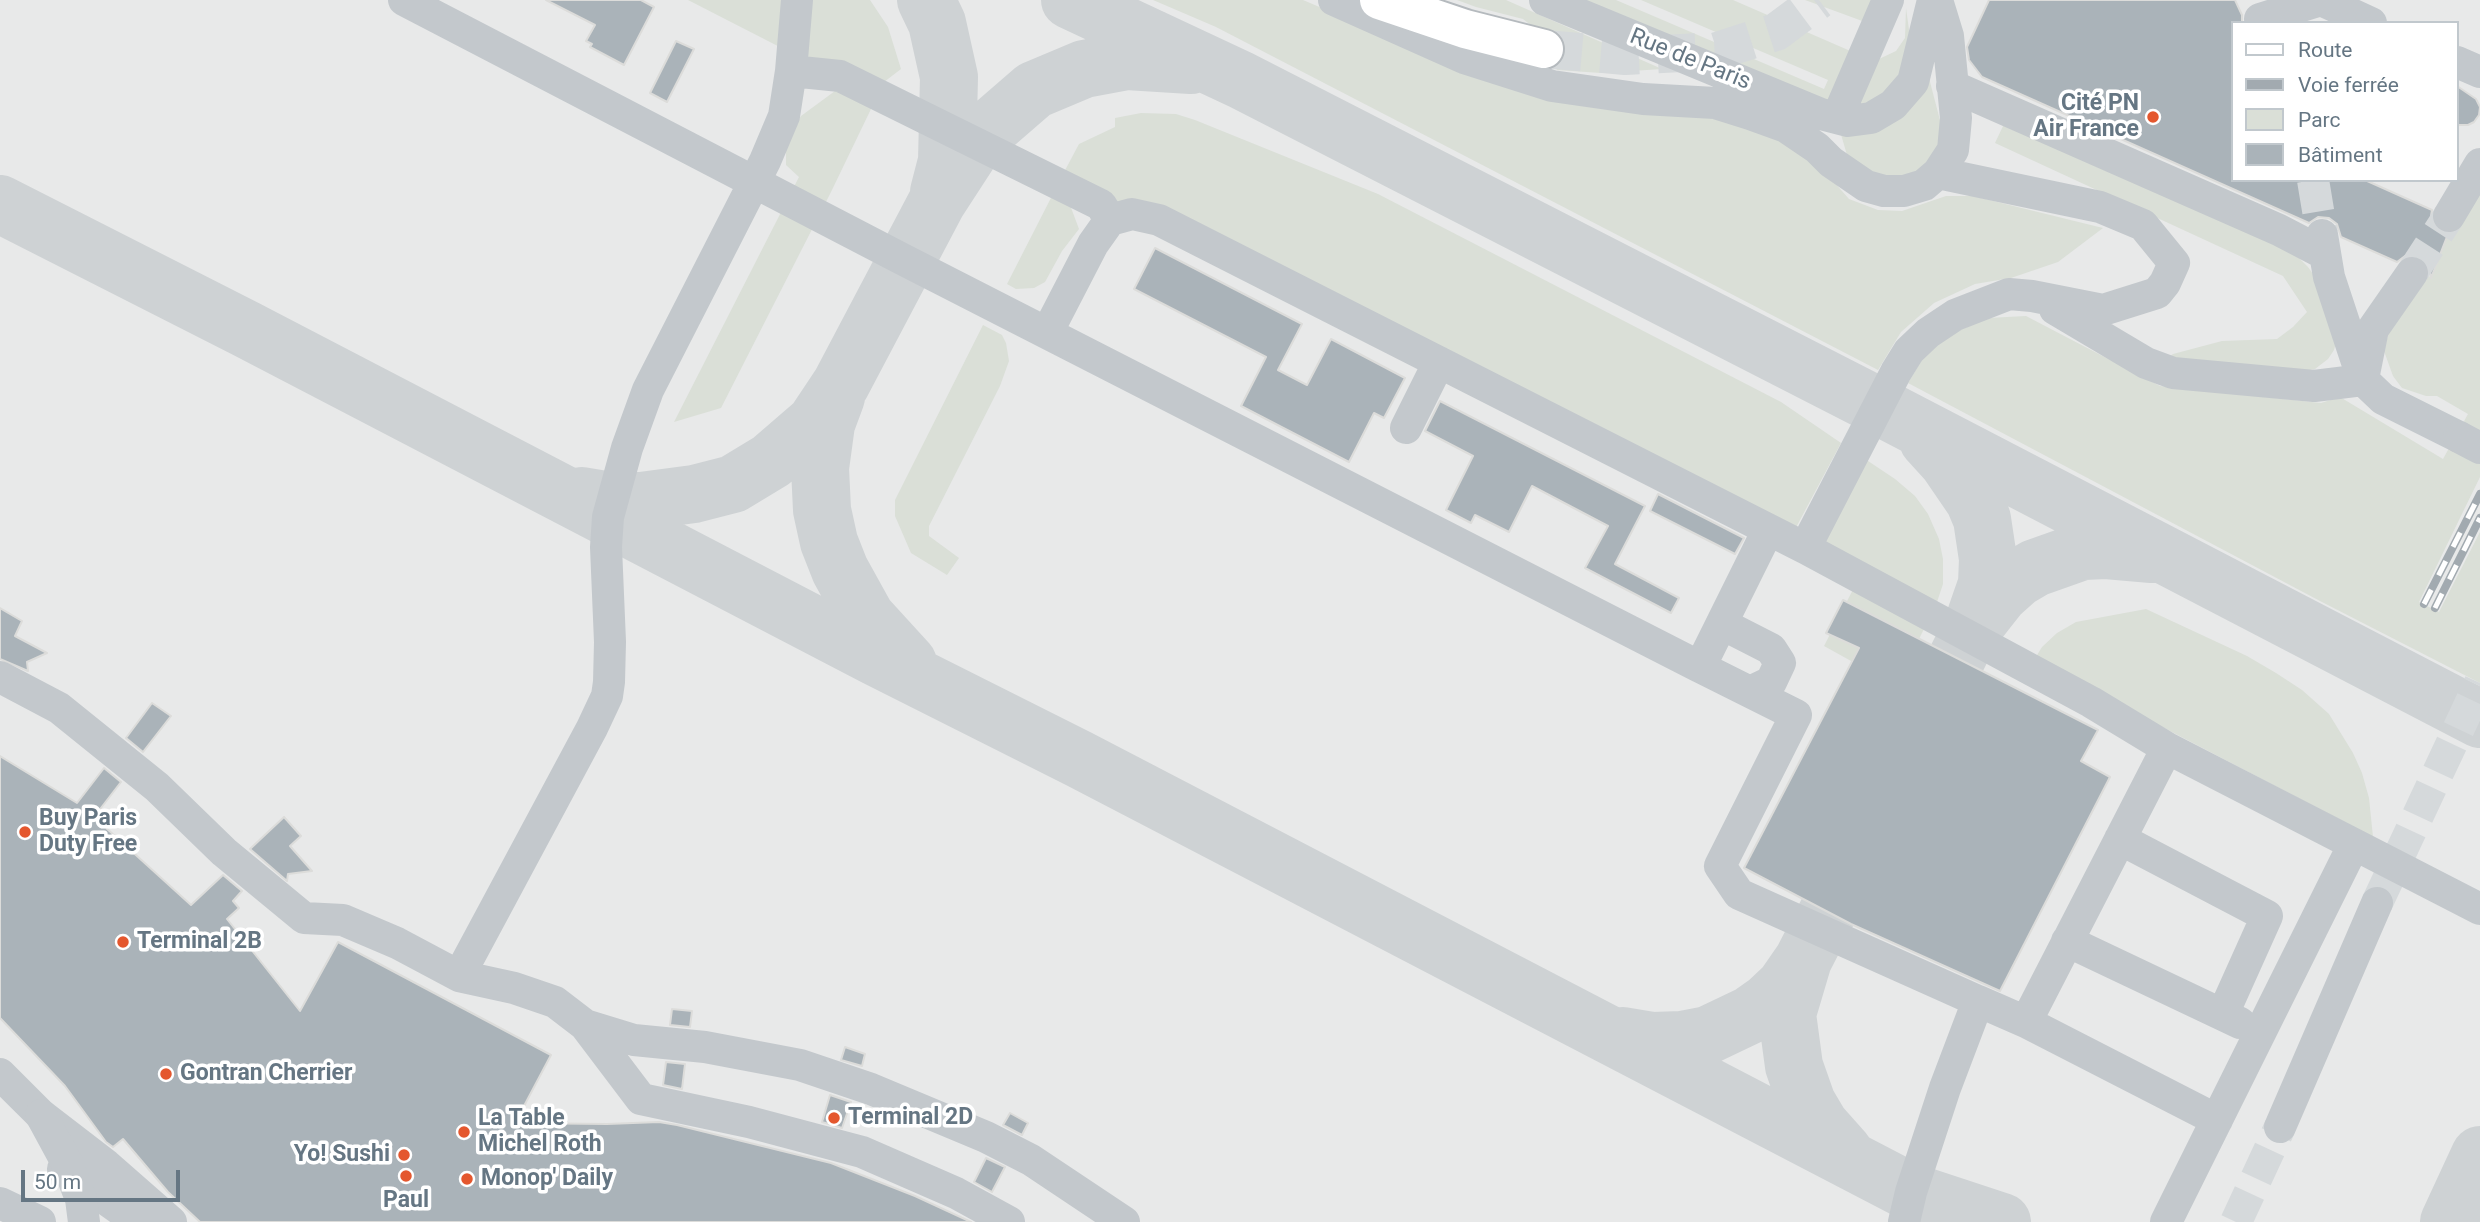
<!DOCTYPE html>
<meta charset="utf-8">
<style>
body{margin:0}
#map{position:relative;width:2480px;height:1222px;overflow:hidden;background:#fafaf8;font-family:Roboto,sans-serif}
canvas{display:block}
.legend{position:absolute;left:2231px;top:21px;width:228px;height:161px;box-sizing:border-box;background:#fff;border:2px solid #c1c8cd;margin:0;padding:9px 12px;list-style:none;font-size:21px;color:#657683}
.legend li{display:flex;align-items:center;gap:14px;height:35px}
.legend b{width:35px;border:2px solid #c1c8cd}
.scale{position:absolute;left:21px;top:1170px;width:159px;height:32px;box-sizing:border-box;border:4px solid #657683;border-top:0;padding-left:9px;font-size:21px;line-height:24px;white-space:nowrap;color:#657683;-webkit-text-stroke:5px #fff;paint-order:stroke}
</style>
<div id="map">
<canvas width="2480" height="1222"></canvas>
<ul class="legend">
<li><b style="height:9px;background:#fff"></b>Route</li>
<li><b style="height:9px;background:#a2aab0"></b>Voie ferrée</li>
<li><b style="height:19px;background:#dadfd7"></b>Parc</li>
<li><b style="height:19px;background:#aab3b9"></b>Bâtiment</li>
</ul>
<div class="scale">50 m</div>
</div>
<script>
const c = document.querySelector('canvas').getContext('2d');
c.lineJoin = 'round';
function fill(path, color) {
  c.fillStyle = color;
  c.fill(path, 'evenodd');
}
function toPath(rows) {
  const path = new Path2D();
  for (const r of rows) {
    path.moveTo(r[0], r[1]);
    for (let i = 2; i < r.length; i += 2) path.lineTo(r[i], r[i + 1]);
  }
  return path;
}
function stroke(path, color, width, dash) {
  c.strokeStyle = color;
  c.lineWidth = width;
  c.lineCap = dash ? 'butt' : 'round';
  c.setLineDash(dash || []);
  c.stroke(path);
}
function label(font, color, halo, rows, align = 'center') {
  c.font = font + ' Roboto,sans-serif';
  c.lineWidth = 7;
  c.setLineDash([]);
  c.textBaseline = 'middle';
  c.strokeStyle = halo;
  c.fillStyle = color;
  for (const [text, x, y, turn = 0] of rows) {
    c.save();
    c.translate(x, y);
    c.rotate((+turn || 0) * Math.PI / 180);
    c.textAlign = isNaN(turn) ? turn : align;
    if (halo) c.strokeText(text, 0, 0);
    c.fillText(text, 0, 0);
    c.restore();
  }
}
fill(toPath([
 [0,0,2480,0,2480,1222,0,1222],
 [2233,23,2457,23,2457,180,2233,180]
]), '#e8e9e9');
fill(toPath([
 [688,0,870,0,888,27,901,69,884,82,831,192,721,408,674,422,799,177,786,165,786,142,801,116,835,91,807,61],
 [1153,0,1303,0,1376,31,1774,131,1819,165,1849,199,1878,210,1902,211,1946,196,1973,196,2103,228,2058,262,2011,278,1975,284,1934,303,1901,332,1878,370,1216,27],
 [1457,0,1506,0,1662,69,1601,73,1557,70,1532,26,1523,19,1476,7],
 [1574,0,1616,0,1824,89,1828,80,1641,0,1733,0,1855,53,1835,104],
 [1805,0,1875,0,1865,22],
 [1906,8,1910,37,1907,65,1890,90,1866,103,1855,106,1879,59,1896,51,1905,38],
 [1929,78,1942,128,1940,146,1924,171,1889,184,1847,155,1840,131],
 [1141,113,1176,114,1195,120,1378,194,1781,402,1841,443,1792,535,1062,176,1079,144,1115,127,1115,118],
 [2004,124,2293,252,2308,267,2325,291,2338,335,2334,350,2328,359,2315,369,2299,372,2168,358,2173,354,2222,341,2277,339,2293,327,2307,312,2283,276,1995,143],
 [2480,191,2480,477,2419,602,2439,612,2480,532,2480,683,2320,601,1908,383,1926,353,1953,333,1988,318,2026,316,2160,386,2321,403,2340,397,2443,459,2468,414,2437,396,2426,396,2402,388,2393,376,2384,351,2390,327,2423,274,2431,277,2454,220],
 [1054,192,1070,205,1079,229,1062,251,1045,282,1034,288,1016,289,1007,284],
 [983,325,1002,335,1006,343,1009,361,1000,386,929,526,929,536,959,558,947,575,911,553,895,516,895,500],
 [1865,459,1895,479,1915,496,1928,514,1939,539,1943,559,1943,584,1936,605,1902,673,1880,677,1824,646,1862,572,1819,549],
 [2146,609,2247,656,2276,673,2302,690,2329,714,2353,753,2362,773,2369,798,2373,837,2034,660,2042,647,2057,633,2076,622]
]), '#dadfd7');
stroke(toPath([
 [926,0,937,23,949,77,947,161,939,192],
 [1070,0,1241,80,1878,406,2480,719],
 [0,204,246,329,876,657,1079,759,1911,1192,2002,1222],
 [836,397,826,424,820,468,822,510,829,542,840,570,866,617,908,663],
 [582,496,612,501,641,501,694,494,733,484,771,461,815,423,841,384,937,202,976,142,989,129,1034,90,1084,69,1127,61,1191,65],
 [1973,628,1999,595,2018,578,2035,568,2083,551,2106,550,2152,554],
 [1921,730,1971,630,1987,584,1988,559,1982,519,1974,500,1948,462,1928,440],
 [1803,960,1787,1014,1794,1066,1807,1103,1820,1125,1844,1152],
 [1623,1036,1653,1041,1682,1040,1708,1035,1750,1015,1767,1003,1785,986,1803,960,1864,841],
 [2449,1222,2480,1155]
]), '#ced2d4', 58);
const building = toPath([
 [546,0,641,0,654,7,624,65,590,47,592,44,586,41,595,25,546,0],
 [1989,0,2235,0,2242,15,2242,23,2233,23,2233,180,2365,180,2432,210,2431,216,2433,226,2440,232,2448,234,2431,278,2429,266,2422,258,2414,255,2405,256,2397,262,2341,237,2337,224,2329,218,2318,217,2309,223,1982,77,1969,60,1967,47,1989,0],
 [676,41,694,49,667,102,650,93,676,41],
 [2457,86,2476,99,2480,107,2479,115,2474,122,2468,125,2457,125,2457,86],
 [1155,248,1302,324,1278,370,1307,385,1331,339,1405,378,1384,418,1374,413,1349,462,1241,406,1266,357,1134,289,1155,248],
 [1440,401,1645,506,1615,564,1679,598,1671,613,1585,568,1608,526,1532,486,1509,532,1475,515,1471,523,1446,510,1473,456,1425,431,1440,401],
 [1658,494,1744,538,1735,554,1650,511,1658,494],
 [1843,600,2098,730,2081,761,2110,777,2000,991,1851,924,1744,868,1859,648,1826,633,1843,600],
 [0,608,22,621,15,636,47,653,27,662,28,671,0,659,0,608],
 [152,703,171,716,143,752,126,738,152,703],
 [0,756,77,803,104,768,121,782,94,817,191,905,223,875,242,891,233,901,239,908,227,919,300,1011,338,942,551,1055,515,1123,607,1124,659,1122,677,1125,831,1163,915,1196,971,1222,200,1222,168,1192,123,1139,113,1147,106,1142,65,1086,0,1018,0,756],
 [284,817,301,836,290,846,312,871,288,874,287,881,250,849,284,817],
 [672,1009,692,1011,690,1027,670,1025,672,1009],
 [845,1047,865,1054,862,1066,841,1060,845,1047],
 [666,1062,685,1064,682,1089,663,1085,666,1062],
 [830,1095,851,1102,842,1128,822,1122,830,1095],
 [1010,1113,1028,1123,1022,1135,1003,1125,1010,1113],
 [986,1158,1005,1167,992,1192,974,1182,986,1158]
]);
fill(building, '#aab3b9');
stroke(building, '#dcdcda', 2);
stroke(toPath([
 [2313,180,2322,234],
 [2412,273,2449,216],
 [2377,903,2480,683],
 [2236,1222,2280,1127]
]), '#d5d9db', 32, [32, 16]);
stroke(toPath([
 [1544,49,1625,56,1717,51,1776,32,1819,0]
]), '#d5d9db', 38, [38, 19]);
const major = toPath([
 [1379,0,1465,29,1544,49]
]);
stroke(major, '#b5babe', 42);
stroke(toPath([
 [404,0,906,261,1700,667,1768,530],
 [1334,0,1464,58,1552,86,1643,99,1715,103,1750,114,1786,127,1817,148,1831,162,1866,186,1884,191,1904,191,1924,185,1938,173,1953,150,1956,118,1948,36,1937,0],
 [1545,0,1821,114,1848,121,1871,118,1893,105,1913,82,1933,0],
 [2260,19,2321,0,2371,23],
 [2457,62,2480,72],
 [791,71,840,76,1101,205,1110,220],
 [1952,86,2279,230,2325,254],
 [1837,118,1888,0],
 [2449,216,2480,164],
 [2322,235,2329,277,2363,380,2383,399,2459,437],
 [2055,309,2146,363,2173,373,2314,386,2363,380],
 [1047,333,1093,244,1110,220,1132,214,1159,220,1805,548,2091,702,2167,748,2480,909],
 [2363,379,2373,329,2412,273],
 [1406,428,1439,362],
 [1805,548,1896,372,1909,351,1928,333,1955,315,2009,294,2032,296,2103,310,2157,293,2165,283,2174,263,2143,225,2100,207,1938,173],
 [1722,624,1771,649,1780,663,1771,682,1750,692],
 [1700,667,1796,715,1720,866,1739,894,1978,1001],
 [0,677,59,708,157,787,224,852,304,918,343,920,397,943,459,976,514,988,555,1002,585,1025,641,1099,749,1122,862,1152,956,1193,1009,1222],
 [2120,839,2267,916,2223,1014],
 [2067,941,2240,1023],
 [459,976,592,728,607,696,609,682,610,642,606,547,608,517,627,448,648,390,765,161,784,116,791,71,797,0],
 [2026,1022,2217,1120],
 [585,1025,634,1040,705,1047,800,1065,871,1089,986,1137,1031,1160,1124,1222],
 [0,1074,41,1115,106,1165,171,1222],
 [2280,1127,2377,903],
 [63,1169,138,1222],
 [0,1203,40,1222],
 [1904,1222,1911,1192,1945,1088,1978,1001,2026,1022,2167,748],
 [2166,1222,2354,844]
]), '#c3c8cc', 32);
stroke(major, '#fff', 38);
const rail = toPath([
 [2424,604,2480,494],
 [2435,608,2480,518]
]);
stroke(rail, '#a2aab0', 8);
stroke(rail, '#fff', 5, [16]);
stroke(toPath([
 [2459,437,2480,448],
 [41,1115,67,1163,81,1199,84,1222]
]), '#c3c8cc', 32);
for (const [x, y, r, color] of [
 [2153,117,7,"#e4572e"],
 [25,832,7,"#e4572e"],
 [123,942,7,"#e4572e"],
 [166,1074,7,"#e4572e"],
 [834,1118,7,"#e4572e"],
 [464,1132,7,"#e4572e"],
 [404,1155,7,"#e4572e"],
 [406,1176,7,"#e4572e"],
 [467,1179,7,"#e4572e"]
]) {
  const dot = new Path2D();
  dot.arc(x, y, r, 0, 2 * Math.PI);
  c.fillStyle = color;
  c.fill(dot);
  stroke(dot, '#fff', 2.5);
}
label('23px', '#657683', '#fff', [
 ["Rue de Paris",1690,60,22]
]);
label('bold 23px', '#657683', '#fff', [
 ["Cité PN",2139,104,"right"],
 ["Air France",2139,130,"right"],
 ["Buy Paris",39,819],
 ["Duty Free",39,845],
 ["Terminal 2B",137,942],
 ["Gontran Cherrier",180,1074],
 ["Terminal 2D",848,1118],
 ["La Table",478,1119],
 ["Michel Roth",478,1145],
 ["Yo! Sushi",390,1155,"right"],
 ["Monop' Daily",481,1179],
 ["Paul",406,1201,"center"]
], 'left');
</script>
